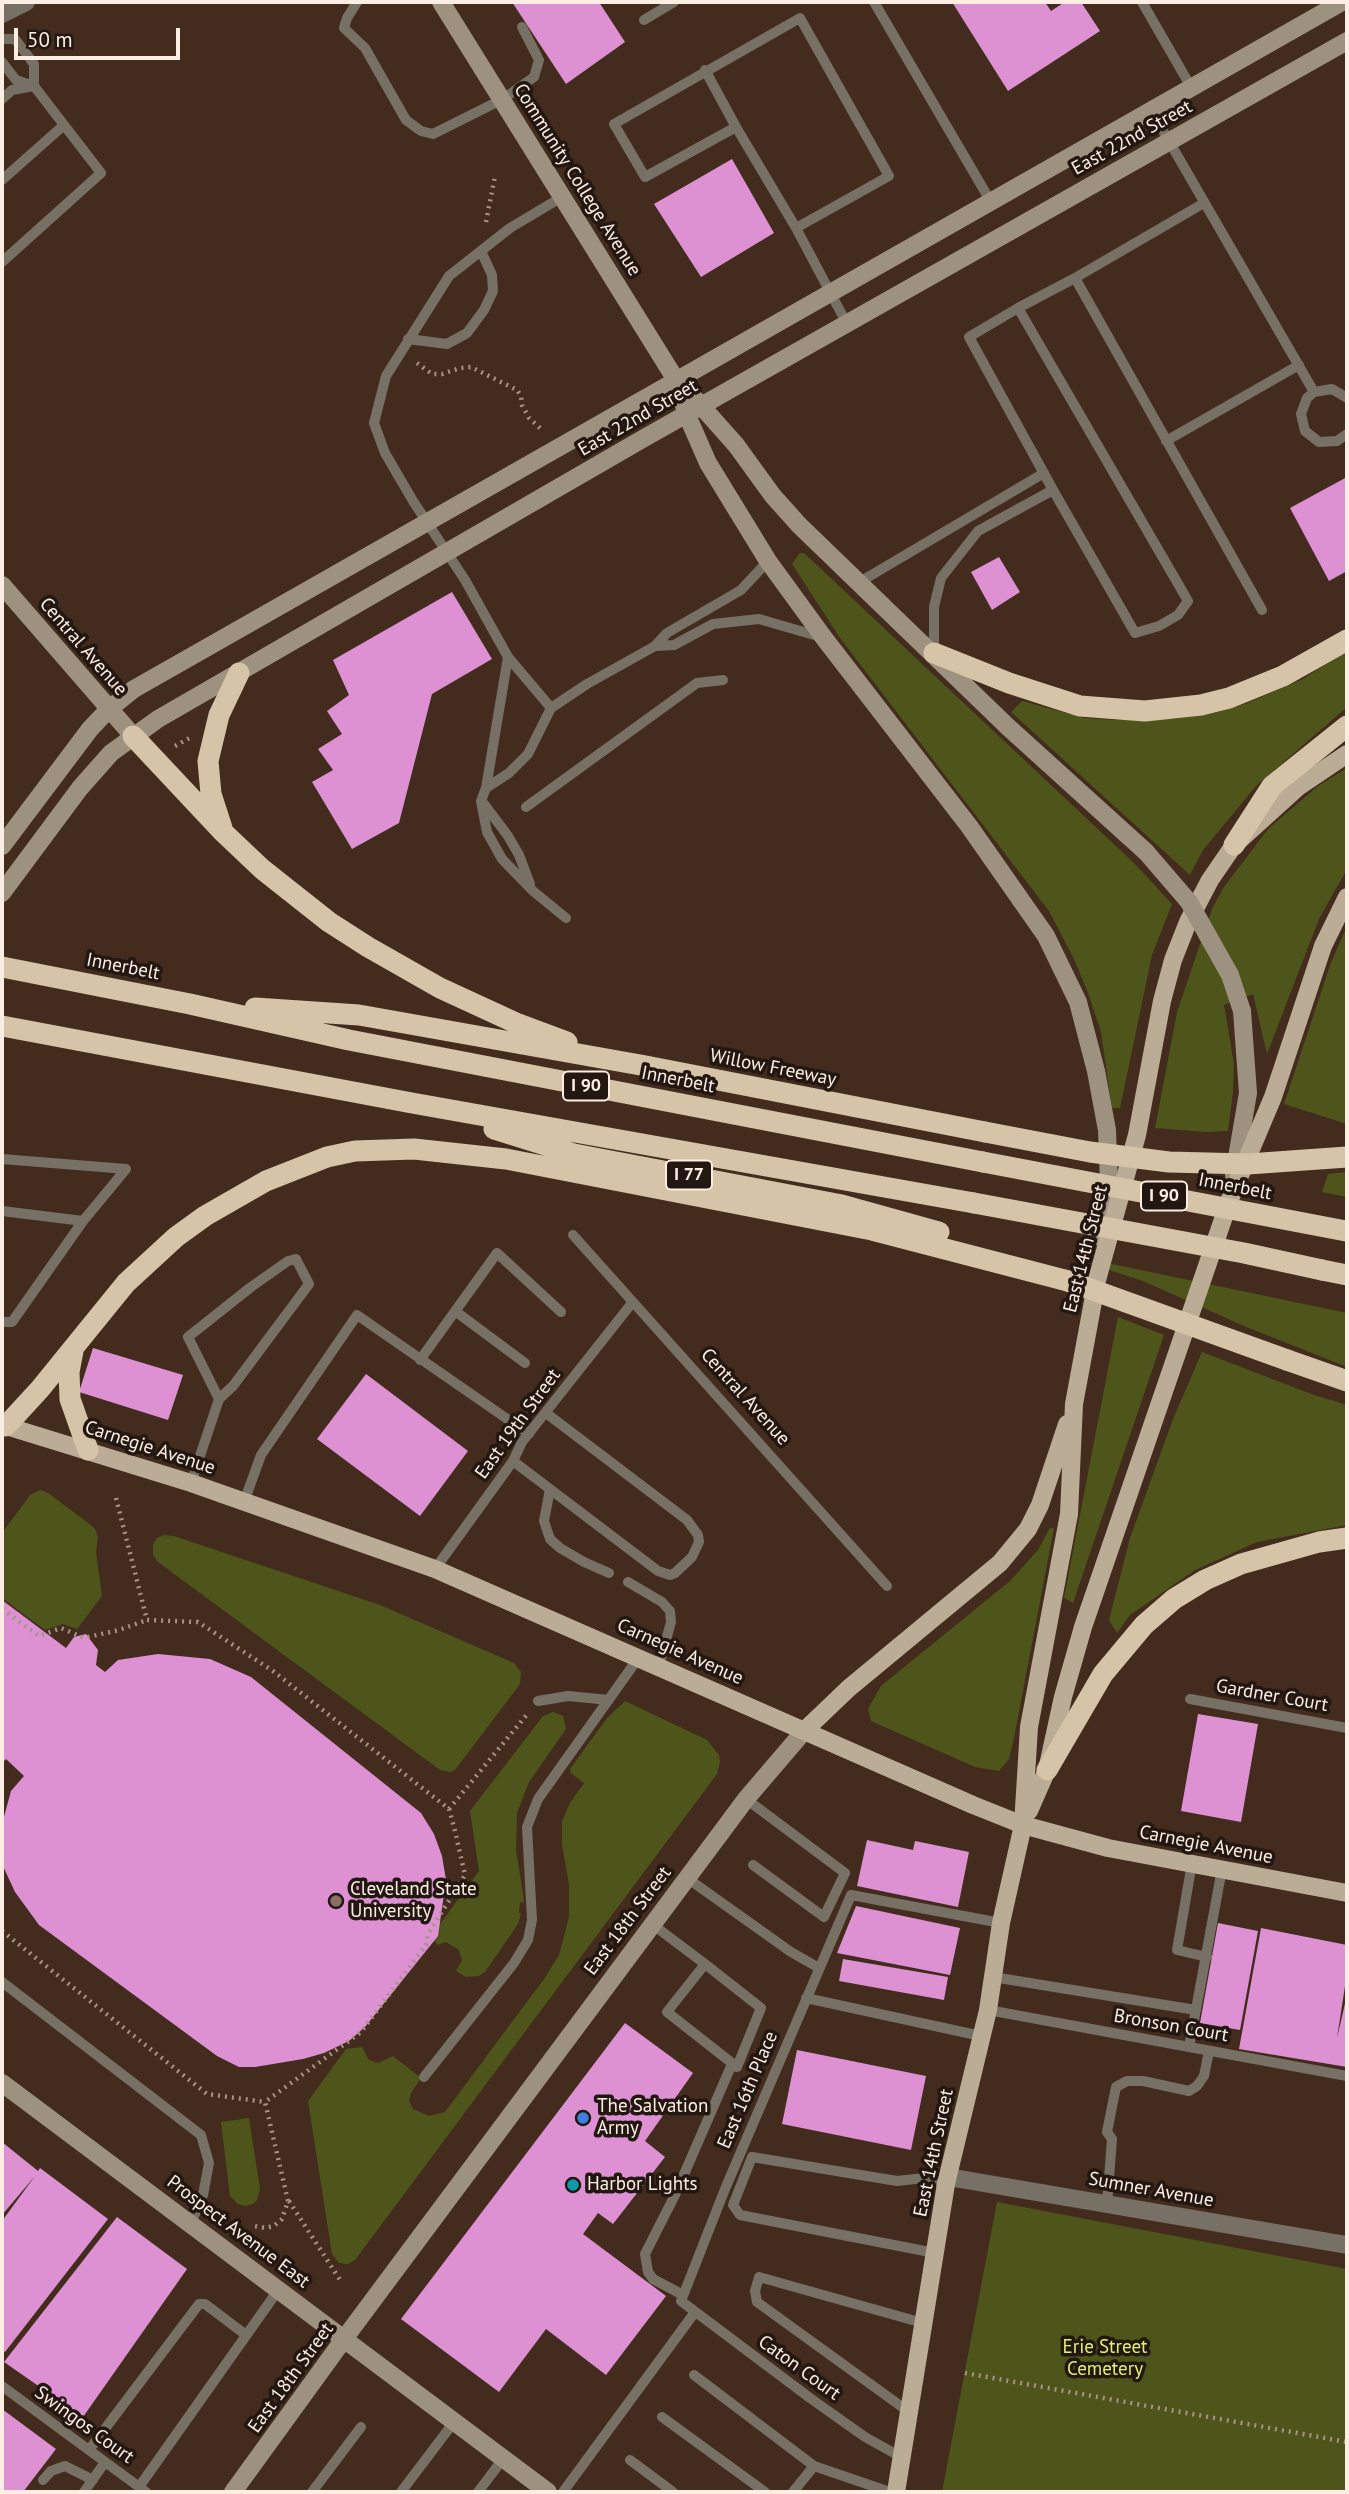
<!DOCTYPE html>
<style>
body{margin:0}
#map{position:relative;width:1349px;height:2494px;overflow:hidden;background:#432c1d;font-family:"PT Sans",sans-serif}
canvas{display:block}
.frame{position:absolute;inset:0;border:4px solid #fdeee4;pointer-events:none}
.scale{position:absolute;left:14px;top:28px;width:166px;height:32px;box-sizing:border-box;border:4px solid #fdeee4;border-top:0;padding-left:9px;font-size:21px;line-height:24px;white-space:nowrap;color:#fdeee4;-webkit-text-stroke:5px #221711;paint-order:stroke}
</style>
<div id="map">
<canvas width="1349" height="2494"></canvas>
<div class="frame"></div>
<div class="scale">50 m</div>
</div>
<script>
const c = document.querySelector('canvas').getContext('2d');
c.lineJoin = 'round';
function fill(path, color) {
  c.fillStyle = color;
  c.fill(path, 'evenodd');
}
function toPath(rows) {
  const path = new Path2D();
  for (const r of rows) {
    path.moveTo(r[0], r[1]);
    for (let i = 2; i < r.length; i += 2) path.lineTo(r[i], r[i + 1]);
  }
  return path;
}
function stroke(path, color, width, dash) {
  c.strokeStyle = color;
  c.lineWidth = width;
  c.lineCap = dash ? 'butt' : 'round';
  c.setLineDash(dash || []);
  c.stroke(path);
}
function label(font, color, halo, rows, align = 'center') {
  c.font = font + ' "PT Sans",sans-serif';
  c.lineWidth = 7;
  c.setLineDash([]);
  c.textBaseline = 'middle';
  c.strokeStyle = halo;
  c.fillStyle = color;
  for (const [text, x, y, turn = 0] of rows) {
    c.save();
    c.translate(x, y);
    c.rotate((+turn || 0) * Math.PI / 180);
    c.textAlign = isNaN(turn) ? turn : align;
    if (halo) c.strokeText(text, 0, 0);
    c.fillText(text, 0, 0);
    c.restore();
  }
}
fill(toPath([
 [800,553,804,553,1135,864,1172,904,1152,955,1120,1108,1112,1108,1101,1032,1088,993,1074,959,1049,911,840,638,792,564],
 [1347,651,1347,707,1256,786,1203,850,1190,875,1011,712,1022,701,1085,718,1115,720,1173,719,1214,713,1245,704,1301,680],
 [1347,768,1347,869,1319,919,1267,1054,1253,994,1224,1005,1234,1064,1233,1092,1228,1131,1206,1132,1155,1128,1177,1012,1212,909,1224,887,1268,829,1318,786],
 [1347,926,1347,1124,1284,1104,1330,965],
 [1347,1172,1347,1197,1322,1192,1328,1174],
 [1107,1263,1347,1313,1347,1367,1244,1326,1143,1281,1106,1269],
 [1118,1317,1164,1335,1073,1603,1064,1598],
 [1202,1352,1314,1395,1347,1405,1347,1525,1257,1542,1195,1570,1130,1615,1117,1633,1109,1620,1130,1538,1173,1419],
 [40,1490,48,1493,87,1522,95,1529,98,1537,96,1552,102,1596,77,1629,63,1624,45,1630,2,1598,2,1533,30,1495],
 [1050,1528,1054,1528,1014,1738,1009,1759,999,1771,975,1767,871,1721,868,1709,881,1686,1010,1581,1038,1550],
 [164,1535,174,1536,380,1605,514,1663,521,1672,520,1684,455,1770,450,1772,440,1770,158,1562,153,1555,153,1544,157,1538],
 [625,1701,707,1740,719,1755,720,1762,717,1774,355,2260,348,2264,339,2263,332,2254,308,2101,346,2049,362,2047,369,2060,378,2063,393,2056,421,2078,411,2093,409,2101,413,2109,429,2116,445,2112,544,1979,559,1955,569,1917,569,1884,562,1845,562,1821,570,1803,584,1783,571,1773,570,1769,607,1718],
 [553,1712,563,1716,566,1729,529,1782,517,1813,516,1850,524,1900,523,1903,520,1902,519,1913,521,1914,518,1924,485,1972,479,1976,466,1977,456,1971,462,1960,459,1950,446,1942,437,1945,432,1935,479,1871,470,1811,543,1716],
 [249,2118,260,2189,257,2200,253,2204,244,2206,238,2204,230,2196,221,2122],
 [997,2202,1347,2269,1347,2492,942,2492]
]), '#4e551b');
fill(toPath([
 [512,2,599,2,625,42,566,84],
 [952,2,1045,2,1051,11,1065,2,1081,2,1100,31,1008,91],
 [732,159,774,233,701,277,654,204],
 [1347,477,1347,571,1329,581,1290,508],
 [999,557,1020,592,992,610,971,572],
 [452,592,492,659,432,694,399,823,352,849,312,782,333,770,318,749,342,734,327,711,349,695,333,660],
 [93,1348,183,1375,168,1420,79,1392],
 [366,1374,468,1451,420,1516,317,1439],
 [2,1600,66,1648,74,1637,86,1634,98,1650,96,1665,105,1672,118,1660,158,1654,210,1659,251,1677,421,1813,434,1834,442,1856,446,1880,438,1936,365,2027,349,2041,324,2053,303,2059,255,2067,239,2067,217,2056,39,1925,15,1892,2,1864,2,1824,11,1791,24,1776,6,1759,2,1763],
 [1198,1714,1258,1724,1241,1822,1181,1811],
 [867,1840,913,1850,915,1841,969,1852,958,1907,857,1886],
 [856,1906,960,1928,950,1975,837,1953],
 [1218,1923,1258,1931,1240,2030,1200,2023],
 [1261,1928,1347,1945,1347,1973,1337,2038,1347,1995,1347,2067,1239,2049],
 [843,1959,948,1977,944,2000,839,1981],
 [625,2023,693,2073,645,2141,665,2157,613,2224,598,2213,583,2234,666,2296,606,2375,546,2329,499,2392,401,2319],
 [797,2050,926,2076,911,2150,782,2124],
 [2,2142,38,2171,40,2168,108,2219,5,2352,2,2350,2,2221,35,2176,2,2215],
 [117,2217,187,2269,83,2417,4,2362],
 [2,2409,56,2449,23,2492,2,2492]
]), '#dd91d2');
stroke(toPath([
 [486,222,495,176],
 [417,363,432,374,442,374,460,368,471,367,517,390,521,396,522,405,529,418,541,429],
 [175,746,193,736],
 [116,1498,147,1620,198,1622,273,1671,449,1809,455,1831,465,1875,428,1934,426,1945,361,2032,265,2102],
 [2,1609,39,1636,61,1628,84,1638,119,1630,147,1620],
 [449,1809,529,1712],
 [2,1931,207,2094,265,2102,288,2201,282,2219,274,2226,266,2228,254,2226],
 [289,2201,342,2283],
 [965,2373,1347,2442]
]), '#a69387', 4.5, [2, 5]);
stroke(toPath([
 [357,2,347,18,344,28,365,48,406,120,421,131,433,134,503,99,534,77,539,60,522,27],
 [874,2,991,202],
 [1142,2,1191,87],
 [644,20,674,2],
 [2,39,15,39,34,64,34,86,16,80,2,62],
 [705,70,736,127],
 [2,99,12,90,34,86,101,173,2,262],
 [1151,110,1314,392],
 [2,180,64,125],
 [1204,203,1075,278,1262,610],
 [796,228,889,176,800,18,614,124,645,177,736,127,796,228,847,324],
 [1018,308,1188,601,1178,615,1159,626,1135,633,1053,490],
 [408,339,447,344,467,333,484,310,493,291,492,275,481,251],
 [1347,398,1332,389,1314,392,1307,398,1301,414,1305,431,1319,442,1337,441,1347,434],
 [1166,441,1299,365],
 [858,583,1044,473],
 [655,646,674,645,713,624,759,619,821,637],
 [934,653,934,607,941,578,978,531,1053,490,969,337,1018,308,1075,278],
 [508,657,486,788,481,801,487,832,502,859,533,891,566,918],
 [551,708,508,657,465,580,413,501,385,453,374,423,386,376,449,276,510,228,562,197],
 [486,788,509,773,528,754,551,708,587,684,655,646,667,633,741,590,768,561],
 [484,804,508,836,519,855,530,884],
 [526,807,697,683,723,680],
 [2,1159,126,1169,83,1221,2,1211],
 [573,1235,887,1586],
 [455,1311,525,1363],
 [2,1322,12,1322,83,1221],
 [420,1360,497,1253,561,1312],
 [513,1461,658,1571,670,1575,675,1573,692,1557,699,1542,698,1535,687,1520,546,1413],
 [191,1483,219,1399,233,1386,309,1284,296,1259,288,1261,251,1287,188,1337,219,1399],
 [550,1489,544,1521,550,1539,560,1548,584,1562,609,1573],
 [244,1502,261,1455,357,1315,529,1434],
 [435,1569,513,1461,522,1442,632,1303],
 [628,1582,662,1602,670,1611,671,1622,659,1666],
 [1190,1699,1347,1728],
 [538,1701,568,1696,609,1700],
 [746,1799,845,1873,824,1917,753,1865],
 [1192,1863,1177,1950,1207,1957],
 [687,1878,791,1952,819,1968],
 [652,1924,705,1964,761,2008,737,2067,667,2012,705,1964],
 [993,1977,1196,2010],
 [2,1982,201,2135,209,2163,203,2195,191,2223],
 [806,1998,981,2036],
 [988,2010,1347,2076],
 [1189,2047,1222,1869],
 [424,2077,514,1963,528,1940,532,1920,527,1827,538,1799,639,1657],
 [1107,2204,1112,2139,1107,2132,1116,2087,1127,2081,1143,2081,1189,2091,1197,2086,1204,2076,1209,2051],
 [935,2253,740,2215,733,2205,752,2157,897,2181,924,2178,946,2184],
 [683,2295,653,2279,648,2272,645,2254,675,2195,732,2064],
 [694,2375,814,2466],
 [2,2386,146,2492],
 [909,2412,757,2302,755,2291,759,2277,923,2323],
 [662,2417,765,2492],
 [89,2450,199,2304,205,2304,246,2335],
 [901,2457,865,2437,810,2398,681,2301,725,2189,851,1895,1001,1923],
 [630,2460,673,2492],
 [43,2480,51,2471,65,2466,93,2480],
 [139,2487,279,2289],
 [84,2492,105,2462],
 [312,2492,361,2427],
 [401,2492,454,2422],
 [478,2492,503,2459],
 [563,2492,695,2312],
 [793,2492,814,2466,890,2492]
]), '#777064', 10);
stroke(toPath([
 [2,14,26,2],
 [948,2177,1347,2245]
]), '#777064', 18);
stroke(toPath([
 [441,2,676,380,687,415,708,463,768,561,824,638,969,826,1046,936,1078,1002,1096,1071,1107,1130,1109,1183,1102,1238],
 [696,400,736,445,773,496,799,525,1008,727,1146,852],
 [2,585,133,736],
 [2,846,90,729,109,709,134,689,1342,2],
 [2,893,80,788,111,753,158,719,646,437,1347,41],
 [1234,1175,1248,1093,1242,1011],
 [2,2083,548,2492],
 [233,2492,344,2339,746,1799,805,1730]
]), '#9d9280', 18);
stroke(toPath([
 [6,1426,191,1483,435,1569,973,1805,1023,1825,1108,1848,1347,1893],
 [805,1730,849,1688,1000,1563,1028,1529,1040,1505,1067,1424],
 [1029,1811,1047,1770,1063,1697,1083,1627,1230,1199,1273,1097,1323,946,1347,897],
 [896,2492,946,2184,988,2010,1001,1923,1023,1825,1029,1727,1069,1514,1074,1404,1097,1280,1137,1135,1162,1001,1173,960,1188,922,1210,880,1234,845,1298,787,1347,754]
]), '#bbac95', 18);
stroke(toPath([
 [934,653,1009,683,1080,706,1145,711,1201,705,1229,698,1283,676,1347,640],
 [133,736,224,833,262,869,329,922,368,947,440,988,516,1023,567,1042],
 [222,828,211,794,208,761,219,715,239,673],
 [1234,845,1272,786,1347,726],
 [2,967,190,1004,349,1040,983,1162],
 [255,1008,359,1015,646,1066,985,1132],
 [2,1026,412,1103,974,1203],
 [494,1129,574,1154,842,1205,939,1232],
 [1322,1270,1347,1275],
 [73,1351,69,1372,70,1399,88,1450],
 [1287,1360,1347,1381],
 [6,1426,40,1389,126,1283,176,1237,205,1216,266,1181,327,1157,355,1151,414,1149,506,1159,872,1230,1068,1281],
 [1047,1770,1103,1674,1144,1625,1174,1599,1205,1580,1241,1564,1319,1542,1347,1538]
]), '#d6c4a8', 21);
stroke(toPath([
 [1146,852,1189,902,1230,975,1242,1011]
]), '#9d9280', 18);
stroke(toPath([
 [985,1132,1090,1152,1169,1162,1248,1164,1347,1157],
 [983,1162,1346,1231],
 [974,1203,1244,1253,1322,1270],
 [1068,1281,1287,1360]
]), '#d6c4a8', 21);
for (const [x, y, r, color] of [
 [336,1901,7,"#8d6e63"],
 [583,2118,7,"#3f7fe0"],
 [573,2185,7,"#0f9aa8"]
]) {
  const dot = new Path2D();
  dot.arc(x, y, r, 0, 2 * Math.PI);
  c.fillStyle = color;
  c.fill(dot);
  stroke(dot, '#221711', 2.5);
}
for (const [x, y, w] of [
 [586,1086,46],
 [689,1175,46],
 [1164,1196,46]
]) {
  const box = new Path2D();
  box.roundRect(x - w / 2, y - 14.5, w, 29, 5);
  c.fillStyle = '#221711';
  c.fill(box);
  stroke(box, '#fdeee4', 2);
}
label('bold 18px', '#fdeee4', null, [
 ["I 90",586,1086],
 ["I 77",689,1175],
 ["I 90",1164,1196]
]);
label('19px', '#fdeee4', '#221711', [
 ["East 22nd Street",1132,138,-29],
 ["Community College Avenue",577,180,58],
 ["East 22nd Street",638,418,-30],
 ["Central Avenue",83,647,49],
 ["Innerbelt",123,967,11],
 ["Willow Freeway",773,1068,11],
 ["Innerbelt",678,1080,11],
 ["Innerbelt",1235,1187,11],
 ["East 14th Street",1086,1249,-76],
 ["Central Avenue",745,1397,48],
 ["East 19th Street",518,1424,-54],
 ["Carnegie Avenue",150,1448,18],
 ["Carnegie Avenue",680,1652,24],
 ["Gardner Court",1272,1696,10],
 ["Carnegie Avenue",1206,1845,11],
 ["East 18th Street",628,1921,-53],
 ["Bronson Court",1171,2026,10],
 ["East 16th Place",748,2090,-67],
 ["East 14th Street",934,2153,-78],
 ["Sumner Avenue",1151,2190,10],
 ["Prospect Avenue East",238,2232,37],
 ["Caton Court",799,2368,36],
 ["East 18th Street",291,2378,-54],
 ["Swingos Court",84,2425,36]
]);
label('19px', '#fdeee4', '#221711', [
 ["Cleveland State",350,1890],
 ["University",350,1912],
 ["The Salvation",597,2107],
 ["Army",597,2129],
 ["Harbor Lights",587,2185]
], 'left');
label('19px', '#dff171', '#221711', [
 ["Erie Street",1105,2348],
 ["Cemetery",1105,2370]
]);
</script>
